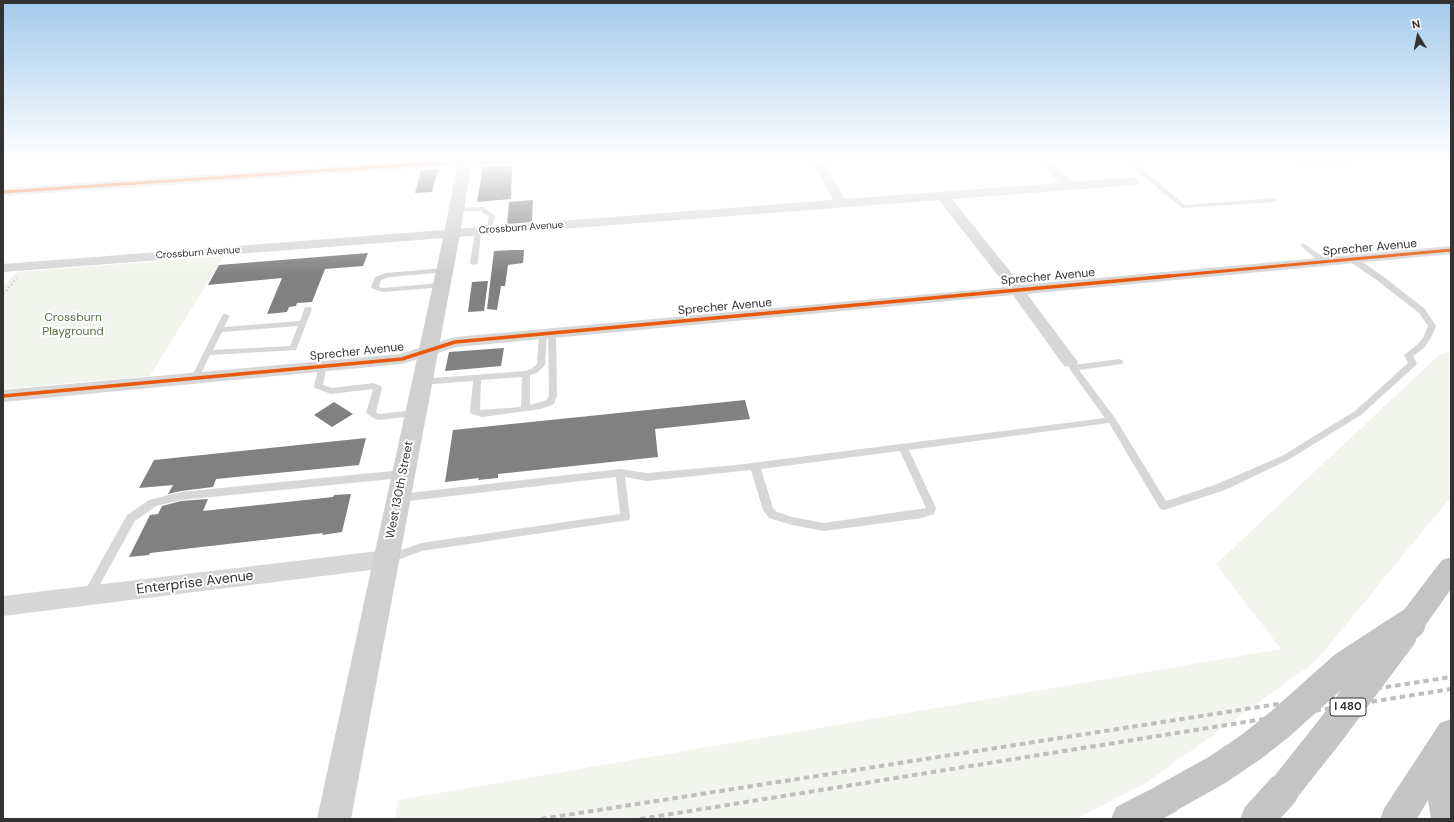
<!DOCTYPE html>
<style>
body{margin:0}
#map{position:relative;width:1454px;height:822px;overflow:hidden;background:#fff;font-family:"DM Sans",sans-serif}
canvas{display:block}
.frame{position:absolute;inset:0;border:4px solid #333;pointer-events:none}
.north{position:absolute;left:1398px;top:16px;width:40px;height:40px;-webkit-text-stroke:3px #fff;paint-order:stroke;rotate:350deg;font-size:11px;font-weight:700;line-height:16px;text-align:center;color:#333}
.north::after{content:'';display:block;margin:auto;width:14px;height:18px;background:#333;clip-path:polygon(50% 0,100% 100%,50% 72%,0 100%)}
</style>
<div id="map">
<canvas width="1454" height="822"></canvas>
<div class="frame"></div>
<div class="north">N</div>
</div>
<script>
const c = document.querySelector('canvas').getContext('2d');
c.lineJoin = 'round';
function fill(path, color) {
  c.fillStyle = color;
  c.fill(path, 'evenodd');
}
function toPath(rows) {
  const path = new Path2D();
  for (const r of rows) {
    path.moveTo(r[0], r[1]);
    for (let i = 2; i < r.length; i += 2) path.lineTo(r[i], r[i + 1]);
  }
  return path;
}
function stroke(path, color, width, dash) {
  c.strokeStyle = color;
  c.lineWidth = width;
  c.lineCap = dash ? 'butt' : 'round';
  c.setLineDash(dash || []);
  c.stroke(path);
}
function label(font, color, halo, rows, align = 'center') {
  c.font = font + ' "DM Sans",sans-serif';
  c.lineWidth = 4;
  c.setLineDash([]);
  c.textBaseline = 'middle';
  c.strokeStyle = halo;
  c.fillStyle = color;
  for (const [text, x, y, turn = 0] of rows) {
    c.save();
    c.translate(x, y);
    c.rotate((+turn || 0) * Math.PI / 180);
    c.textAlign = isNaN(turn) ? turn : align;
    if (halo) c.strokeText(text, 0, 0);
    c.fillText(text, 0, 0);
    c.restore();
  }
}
fill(toPath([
 [224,256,150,376,3,389,3,287,17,272],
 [1451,351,1451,497,1315,662,1146,783,1076,819,395,819,398,800,1281,649,1216,564,1439,355]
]), '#f1f5ed');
fill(toPath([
 [498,166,512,166,511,199,477,202,483,167],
 [438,169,432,192,415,193,421,170],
 [533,200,532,222,507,224,509,202],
 [512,250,524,250,523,263,508,265,505,286,501,286,497,310,487,309,494,251],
 [368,253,363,266,325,269,312,302,297,303,296,306,289,307,287,312,267,314,282,278,208,285,219,265],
 [488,281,484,311,468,312,472,282],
 [504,348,501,366,445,371,449,352],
 [745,400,750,419,655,429,658,457,498,474,498,478,478,480,479,478,445,482,453,430],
 [334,402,353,414,332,427,314,415],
 [366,438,359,465,216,479,213,487,181,491,168,494,173,485,139,488,154,460],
 [351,494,342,532,322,535,323,533,150,553,149,555,129,557,150,515,158,514,162,506,181,501,208,499,203,511,333,497,334,495]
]), '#818181');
stroke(toPath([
 [3,294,17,278]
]), '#d6d6d6', 2.5, [2, 2]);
fill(toPath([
 [1124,160,1131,160,1185,205,1275,198,1278,200,1275,202,1182,208,1124,160],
 [1293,160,1301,160,1305,162,1373,160,1370,162,1318,166,1304,166,1293,160],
 [483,207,495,216,491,232,489,233,486,231,489,217,481,211,456,212,453,210,456,208,483,207],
 [478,230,481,232,478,263,474,265,470,263,475,232,478,230],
 [1303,243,1328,260,1328,264,1322,264,1301,246,1301,244,1303,243],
 [1349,257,1355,257,1384,277,1425,309,1436,326,1431,338,1424,348,1413,356,1417,363,1416,365,1361,415,1288,460,1225,490,1164,510,1160,509,1109,423,909,450,936,508,934,514,922,518,824,531,792,525,769,518,763,510,751,470,647,481,625,477,630,517,629,520,422,551,389,563,385,562,384,559,385,556,421,543,620,514,616,477,400,502,396,501,395,498,396,495,400,494,620,469,647,473,736,465,1105,418,1069,368,1073,365,1119,359,1122,360,1123,362,1122,364,1079,370,1115,418,1166,501,1217,484,1282,456,1355,411,1408,363,1404,355,1418,344,1423,338,1428,326,1419,313,1378,281,1349,261,1349,257],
 [900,451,926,508,824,523,792,517,777,512,773,508,761,469,900,451],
 [444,268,447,268,447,272,390,277,381,280,379,287,383,288,441,283,444,283,444,287,383,292,371,288,375,277,386,273,444,268],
 [305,307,311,307,312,309,296,350,210,355,198,380,192,380,191,378,223,314,226,314,230,316,224,327,300,321,305,307],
 [298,326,290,346,213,350,222,332,298,326],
 [549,331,555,331,556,333,557,395,554,404,541,409,482,417,472,414,470,412,473,381,421,385,417,382,421,379,525,371,531,369,537,364,539,334,543,332,547,334,545,365,537,373,530,375,530,405,547,400,549,395,548,333,549,331],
 [522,377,521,407,480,410,481,380,522,377],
 [323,363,327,366,323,385,332,388,373,383,381,386,382,388,376,412,379,414,415,410,420,413,415,416,378,420,375,419,366,413,373,389,331,394,315,388,314,386,319,366,323,363],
 [402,470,405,471,407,474,405,477,402,478,181,500,156,506,135,521,93,597,89,599,85,597,83,594,127,515,149,500,181,492,402,470]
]), '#d7d7d7');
fill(toPath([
 [422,160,513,160,507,164,478,166,465,165,3,196,3,188,422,160],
 [811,160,823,160,845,199,1059,183,1038,160,1051,160,1072,182,1134,177,1138,178,1140,181,1138,184,1134,185,952,199,1021,285,1451,246,1451,254,1027,294,1078,362,1076,366,1070,367,1064,366,1013,295,457,347,402,364,3,402,3,390,400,354,455,337,1007,287,939,200,3,272,3,264,833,200,811,160],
 [387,550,395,553,398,559,395,565,387,568,3,616,3,596,387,550]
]), '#d7d7d7');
fill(toPath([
 [458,160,472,160,460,234,351,819,317,819,444,234,458,160]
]), '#d0d0d0');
fill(toPath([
 [1451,557,1451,589,1420,633,1410,636,1400,633,1396,624,1400,615,1442,560,1451,557],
 [1451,719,1451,819,1431,819,1428,800,1417,819,1380,819,1385,807,1440,723,1451,719],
 [1284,772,1296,777,1301,789,1296,801,1280,819,1240,819,1245,807,1272,777,1284,772],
 [1165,782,1177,787,1182,799,1177,811,1162,819,1111,819,1116,807,1165,782]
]), '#c4c4c4');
stroke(toPath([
 [541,819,1451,677],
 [640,819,1451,689]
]), '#bebebe', 4, [5.5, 4]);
stroke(toPath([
 [1284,789,1330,731,1401,636],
 [1165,799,1217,770,1251,747,1279,725,1344,667,1410,624]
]), '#c4c4c4', 31);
stroke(toPath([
 [3,192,465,161,478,162,507,160],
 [1159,277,1451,250]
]), '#e8590c', 3);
stroke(toPath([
 [3,396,402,359,455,342,1170,276]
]), '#e8590c', 3.5);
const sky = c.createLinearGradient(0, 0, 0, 275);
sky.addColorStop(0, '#a3caec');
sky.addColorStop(0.58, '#fff');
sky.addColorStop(1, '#ffffff00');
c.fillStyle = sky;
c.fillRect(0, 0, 1454, 275);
label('10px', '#333', '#fff', [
 ["Crossburn Avenue",521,228,-4],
 ["Crossburn Avenue",198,253,-4]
]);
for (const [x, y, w] of [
 [1348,707,36]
]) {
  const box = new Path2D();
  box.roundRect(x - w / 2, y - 9, w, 18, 3);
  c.fillStyle = '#fff';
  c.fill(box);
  stroke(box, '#333', 1);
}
label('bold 11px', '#333', null, [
 ["I 480",1348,707]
]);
label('12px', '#333', '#fff', [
 ["Sprecher Avenue",1370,248,-5],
 ["Sprecher Avenue",1048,277,-5],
 ["Sprecher Avenue",725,307,-5],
 ["Sprecher Avenue",357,352,-6],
 ["West 130th Street",400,490,-79]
]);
label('12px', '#56703f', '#fff', [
 ["Crossburn",73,318],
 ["Playground",73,332]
]);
label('14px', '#333', '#fff', [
 ["Enterprise Avenue",195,583,-7]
]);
</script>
